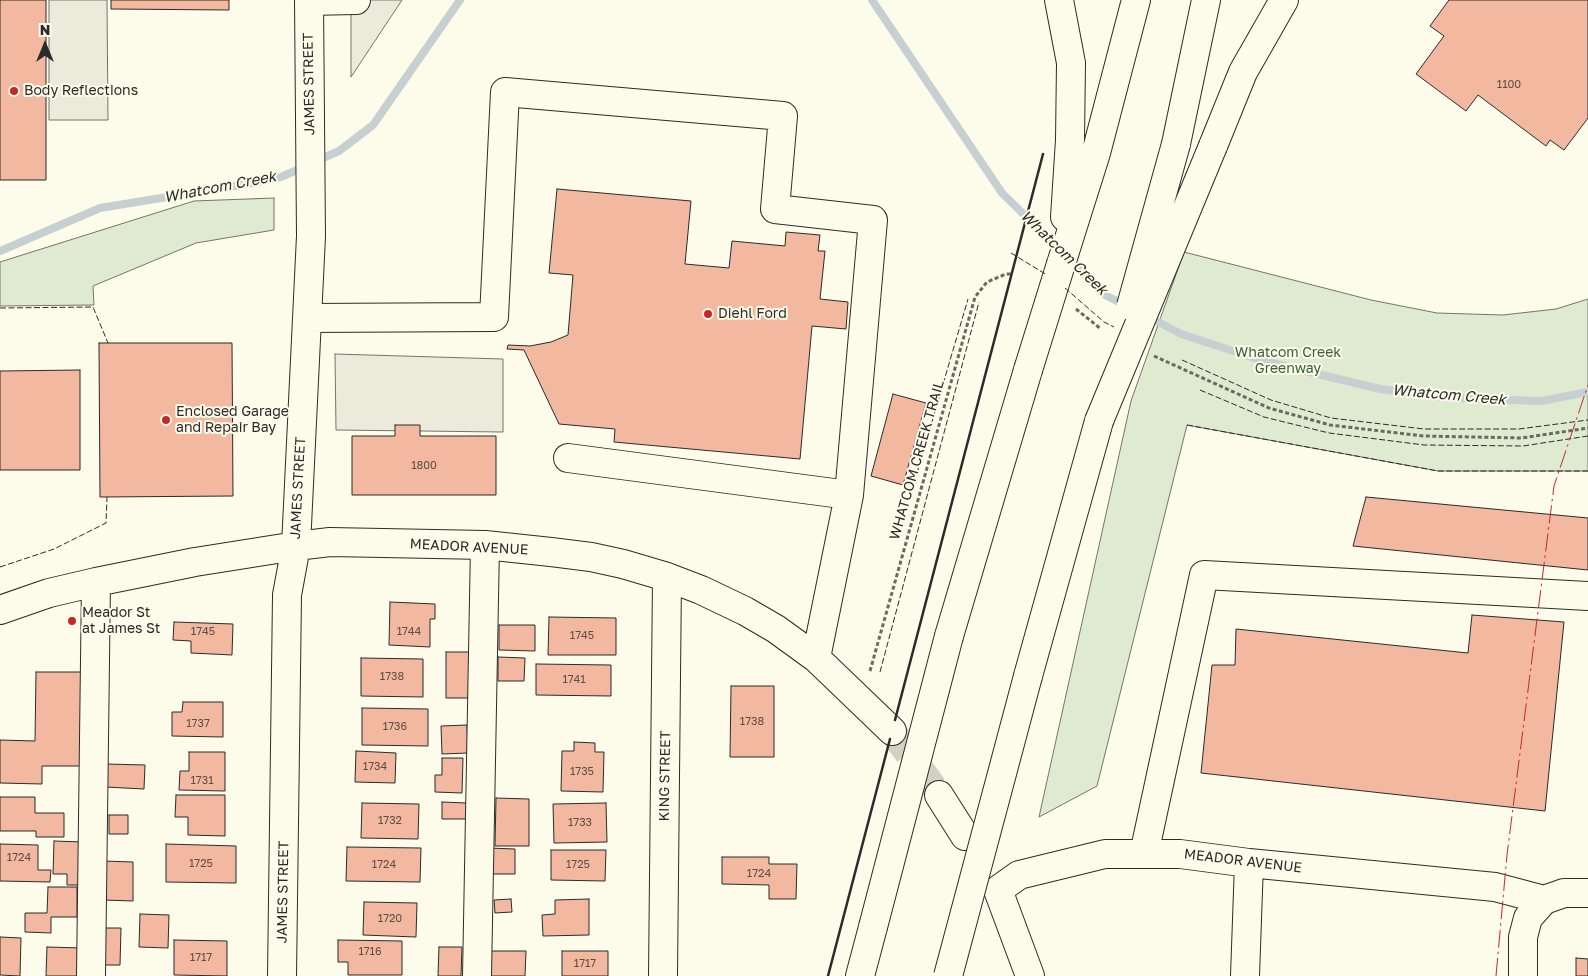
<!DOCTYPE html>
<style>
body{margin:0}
#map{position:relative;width:1588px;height:976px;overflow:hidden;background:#fdfbea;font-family:"Golos Text",sans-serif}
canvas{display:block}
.north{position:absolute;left:20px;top:20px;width:50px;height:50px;-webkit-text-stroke:4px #fdfbea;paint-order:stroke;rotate:0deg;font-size:14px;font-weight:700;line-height:20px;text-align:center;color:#2b2b2b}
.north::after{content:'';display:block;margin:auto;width:18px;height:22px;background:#2b2b2b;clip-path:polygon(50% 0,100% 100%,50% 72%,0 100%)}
</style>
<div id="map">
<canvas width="1588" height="976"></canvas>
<div class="north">N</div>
</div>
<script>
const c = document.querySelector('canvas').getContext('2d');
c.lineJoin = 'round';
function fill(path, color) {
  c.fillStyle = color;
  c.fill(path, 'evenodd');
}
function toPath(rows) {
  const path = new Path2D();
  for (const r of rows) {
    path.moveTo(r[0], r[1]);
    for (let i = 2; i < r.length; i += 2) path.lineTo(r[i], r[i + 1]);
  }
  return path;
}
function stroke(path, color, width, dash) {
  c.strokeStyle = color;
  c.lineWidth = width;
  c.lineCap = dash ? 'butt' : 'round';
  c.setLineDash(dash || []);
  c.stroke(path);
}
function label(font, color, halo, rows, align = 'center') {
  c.font = font + ' "Golos Text",sans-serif';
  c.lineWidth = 4;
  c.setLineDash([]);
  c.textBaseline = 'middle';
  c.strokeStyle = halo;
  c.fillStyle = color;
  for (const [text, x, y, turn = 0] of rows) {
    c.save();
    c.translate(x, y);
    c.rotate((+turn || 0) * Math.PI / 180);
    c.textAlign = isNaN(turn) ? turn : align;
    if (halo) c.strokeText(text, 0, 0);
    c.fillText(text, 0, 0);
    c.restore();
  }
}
const green = toPath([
 [274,198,274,230,196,243,93,286,94,305,0,306,0,262,194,201,274,198],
 [1184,252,1371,300,1437,313,1503,315,1556,309,1588,299,1588,471,1438,471,1187,425,1097,786,1039,817,1131,401,1184,252]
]);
fill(green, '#deebd1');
stroke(green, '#74746e', 1);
const parking = toPath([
 [49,0,107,0,108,120,49,120,49,0],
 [351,0,402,0,351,77,351,0],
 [335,354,503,359,503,432,336,430,335,354]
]);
fill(parking, '#eceadb');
stroke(parking, '#74746e', 1);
stroke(toPath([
 [872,0,1002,193,1059,249],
 [316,161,339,151,373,125,460,0],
 [0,251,100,208,253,183,281,177,306,166],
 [1069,259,1103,294,1125,305],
 [1147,316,1181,334,1264,361,1380,389,1452,398,1542,401,1588,392]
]), '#c7d0d0', 8);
const building = toPath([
 [0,0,46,0,46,180,0,180,0,0],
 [111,0,229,0,229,10,111,9,111,0],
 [1449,0,1588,0,1588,118,1564,150,1550,140,1546,146,1478,95,1466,111,1416,74,1444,36,1430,26,1449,0],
 [557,189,691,201,685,264,729,268,732,241,785,246,786,232,820,235,818,251,825,251,820,299,848,302,846,329,812,326,800,459,614,442,615,429,559,424,524,350,507,349,508,345,530,346,551,342,568,335,573,275,549,273,557,189],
 [99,343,232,343,233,496,100,497,99,343],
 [80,370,80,470,0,470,0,371,80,370],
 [893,394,926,403,903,485,871,476,893,394],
 [395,425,420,425,420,436,496,436,496,495,352,495,352,436,395,436,395,425],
 [1366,497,1588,518,1588,570,1353,546,1366,497],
 [390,602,435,604,435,619,430,619,430,647,389,645,390,602],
 [1472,615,1564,622,1545,811,1201,773,1212,665,1235,665,1236,629,1468,653,1472,615],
 [549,617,616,618,616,655,548,655,549,617],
 [174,622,233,624,232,655,191,653,191,641,173,640,174,622],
 [499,625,535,625,535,651,499,650,499,625],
 [446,652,470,652,470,698,446,698,446,652],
 [498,657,525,658,524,681,498,681,498,657],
 [361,658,423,659,423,697,361,696,361,658],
 [536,664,611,665,611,696,536,695,536,664],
 [36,672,82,672,80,766,42,766,42,784,0,783,0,740,35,741,36,672],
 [731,686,774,686,774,757,730,757,731,686],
 [183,702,223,702,223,737,172,736,172,712,182,712,183,702],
 [362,708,428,709,428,746,362,745,362,708],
 [467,725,468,753,442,754,441,726,467,725],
 [574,742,595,743,595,752,604,752,603,792,561,791,562,751,574,751,574,742],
 [356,751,396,753,395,783,355,782,356,751],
 [189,752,225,752,225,791,179,790,180,771,189,771,189,752],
 [442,758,463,758,462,793,435,792,435,775,442,775,442,758],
 [106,764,145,765,144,789,105,787,106,764],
 [176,795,225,795,225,836,188,835,188,817,175,817,176,795],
 [0,797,35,797,35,813,64,813,64,837,36,837,36,831,0,831,0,797],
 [496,798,529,799,529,846,495,846,496,798],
 [442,802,467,803,467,819,442,819,442,802],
 [362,803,419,804,418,839,361,838,362,803],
 [606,803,607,842,554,843,553,804,606,803],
 [109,815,128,815,128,834,109,834,109,815],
 [54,841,83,842,82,885,67,885,67,874,53,874,54,841],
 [0,844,38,845,38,870,51,870,50,882,0,881,0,844],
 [166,844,236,846,236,883,166,882,166,844],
 [347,847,421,848,420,882,346,881,347,847],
 [489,848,515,849,515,874,489,874,489,848],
 [551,850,606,850,605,881,551,880,551,850],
 [722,857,769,857,769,864,797,864,796,899,769,899,769,885,722,884,722,857],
 [104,861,133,862,133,901,103,900,104,861],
 [48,887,77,887,77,917,51,917,51,933,25,932,25,913,47,913,48,887],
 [511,899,512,912,495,913,494,900,511,899],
 [589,899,589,935,543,936,542,915,555,914,555,900,589,899],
 [364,902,417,903,416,937,363,935,364,902],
 [140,914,169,915,168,948,139,947,140,914],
 [102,928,121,928,120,965,101,965,102,928],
 [0,937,21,938,20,976,0,975,0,937],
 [174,940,227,941,227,976,174,975,174,940],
 [338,940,402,941,402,975,348,975,348,962,338,962,338,940],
 [47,947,82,948,82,976,46,976,47,947],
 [439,947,462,947,461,976,438,976,439,947],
 [491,951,526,951,525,976,491,976,491,951],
 [562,951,608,951,608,976,562,976,562,951],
 [1576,958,1588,959,1588,976,1576,976,1576,958]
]);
fill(building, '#f2b8a0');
stroke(building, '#2b2b2b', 1);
stroke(toPath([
 [892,731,939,795]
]), '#d3d1c4', 28, [28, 14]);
const minor = toPath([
 [309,1,356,0],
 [307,318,494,317,505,92,783,116,775,209,873,220,849,495,816,658],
 [568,458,849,495],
 [0,610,49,593,96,582,195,562,296,546,330,542,383,543,485,545,551,552,591,557,623,564,667,577,701,590,745,611,776,629,816,658,892,731],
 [939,795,965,836],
 [1144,854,1204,575,1588,596],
 [91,976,96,582],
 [282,976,287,595,296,546,311,236,309,0],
 [477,976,485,545],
 [663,976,667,577],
 [1030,976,998,890,1019,875,1105,854,1180,854,1249,863,1495,887,1544,900],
 [1245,976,1249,863],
 [1523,976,1523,937,1528,918,1544,900,1564,893,1588,893]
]);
const highway = toPath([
 [1059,0,1071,63,1070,140,1065,217],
 [1176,144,1206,0],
 [1213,146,1243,72,1284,0],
 [1061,264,1096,153,1136,0],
 [949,636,1028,370],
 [1028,676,1099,421],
 [860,976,873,927]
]);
stroke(minor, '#2b2b2b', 30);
stroke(highway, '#2b2b2b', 30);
stroke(toPath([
 [1076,309,1101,329],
 [1154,356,1269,408,1330,425,1424,436,1522,438,1588,428],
 [870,671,975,297,987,282,1006,274,1012,274]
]), '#6a6964', 3, [4, 2.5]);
stroke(minor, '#fdfbea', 28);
stroke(highway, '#fdfbea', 28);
const highwayBridge = toPath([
 [1131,306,1176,144],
 [1028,370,1061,264],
 [1099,421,1213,146],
 [873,927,949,636],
 [948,976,1028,676]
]);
stroke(highwayBridge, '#2b2b2b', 30, []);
stroke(highwayBridge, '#fdfbea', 28);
stroke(toPath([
 [1011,253,1047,275],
 [1065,288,1104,322,1114,327],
 [0,308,93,307,108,343],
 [1182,360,1271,400,1331,418,1424,429,1519,429,1588,420],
 [1200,390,1264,417,1329,433,1424,445,1523,446,1588,436],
 [1187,425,1438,471,1588,471],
 [912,490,968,299],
 [0,567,54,549,106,523,107,497],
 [880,672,979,302]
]), '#2b2b2b', 1, [6, 2.5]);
stroke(toPath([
 [895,720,1043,154],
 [828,976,890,739]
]), '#2b2b2b', 2.5);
stroke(toPath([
 [1496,976,1507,855,1554,486,1588,385]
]), '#c62828', 1, [18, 4, 2.5, 4]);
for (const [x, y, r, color] of [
 [14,91,5,"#c62828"],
 [708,314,5,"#c62828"],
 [166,420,5,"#c62828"],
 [72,621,5,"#c62828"]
]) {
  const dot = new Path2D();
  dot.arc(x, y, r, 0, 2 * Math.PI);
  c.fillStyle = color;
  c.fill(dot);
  stroke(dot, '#fdfbea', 2);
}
label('11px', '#5d4e48', null, [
 ["1100",1509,85],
 ["1800",424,466],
 ["1745",203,632],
 ["1744",409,632],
 ["1745",582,636],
 ["1738",392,677],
 ["1741",574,680],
 ["1738",752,722],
 ["1737",198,724],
 ["1736",395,727],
 ["1734",375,767],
 ["1735",582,772],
 ["1731",202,781],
 ["1732",390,821],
 ["1733",580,823],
 ["1724",19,858],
 ["1725",201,864],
 ["1724",384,865],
 ["1725",578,865],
 ["1724",759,874],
 ["1720",390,919],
 ["1716",370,952],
 ["1717",201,958],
 ["1717",585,964]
]);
label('14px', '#2b2b2b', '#fdfbea', [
 ["JAMES STREET",309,84,-91],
 ["WHATCOM CREEK TRAIL",917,460,-74],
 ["JAMES STREET",298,488,-87],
 ["MEADOR AVENUE",469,547,3],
 ["KING STREET",665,776,-89],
 ["MEADOR AVENUE",1243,861,7],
 ["JAMES STREET",283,892,-89]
]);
label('14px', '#2b2b2b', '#fdfbea', [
 ["Body Reflections",24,91],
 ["Diehl Ford",718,314],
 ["Enclosed Garage",176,412],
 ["and Repair Bay",176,428],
 ["Meador St",82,613],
 ["at James St",82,629]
], 'left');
label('14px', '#34623c', '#fdfbea', [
 ["Whatcom Creek",1288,353],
 ["Greenway",1288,369]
]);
label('italic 15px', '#2b2b2b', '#fdfbea', [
 ["Whatcom Creek",220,187,-11],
 ["Whatcom Creek",1064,253,44],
 ["Whatcom Creek",1449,395,5]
]);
</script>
